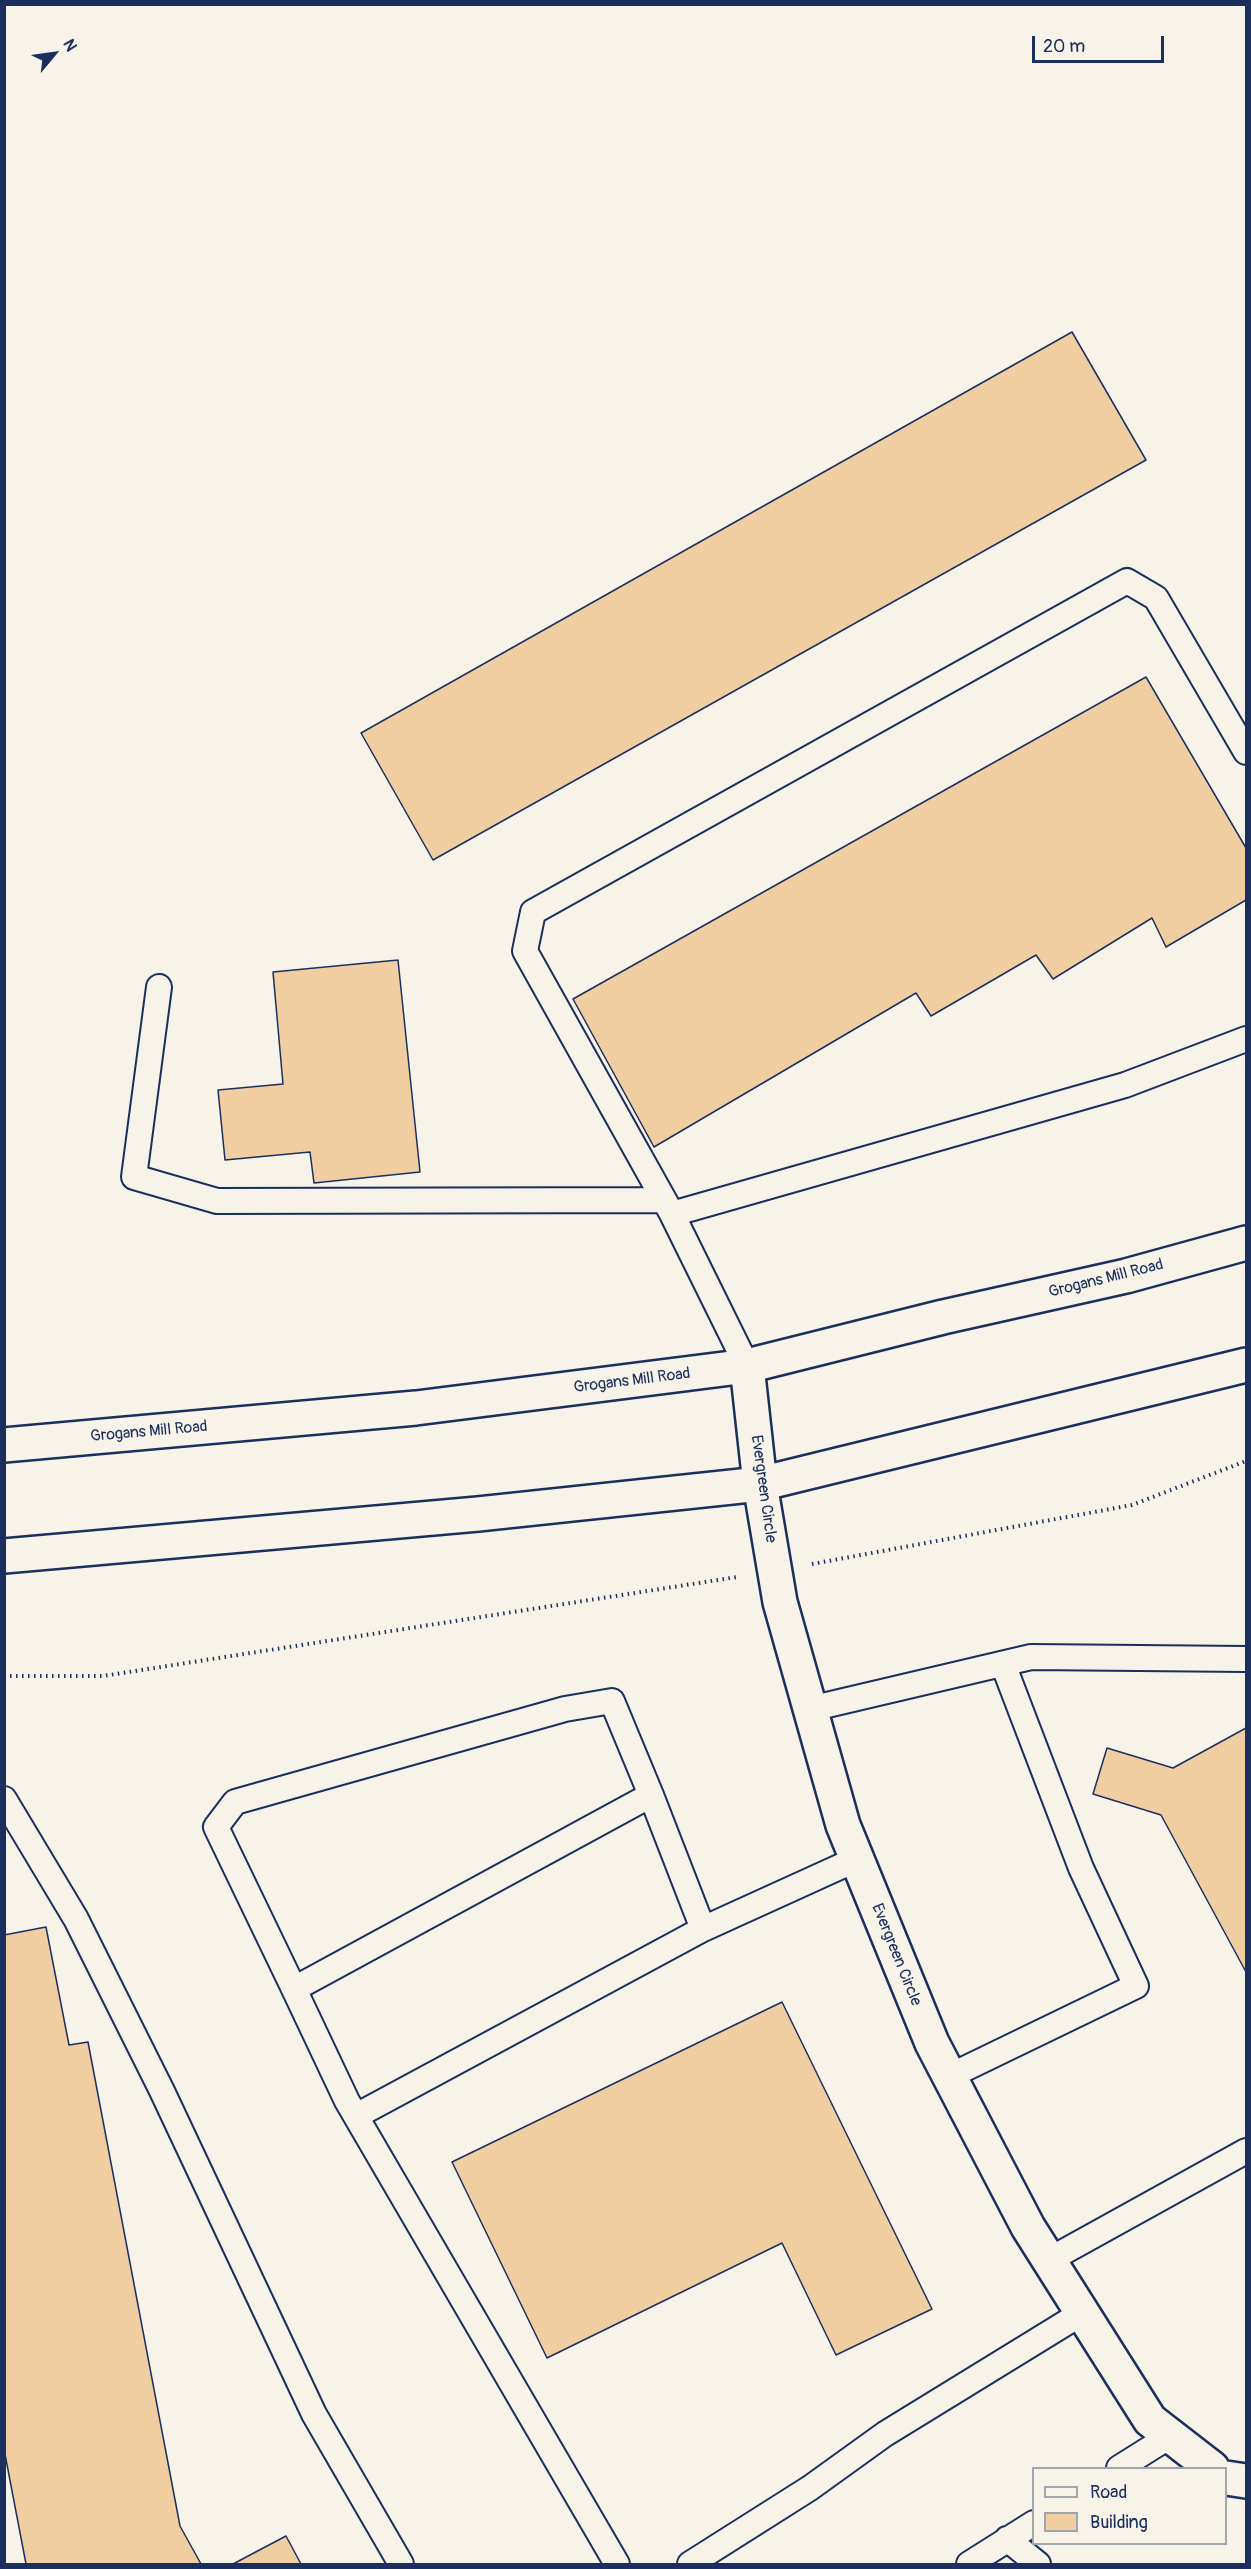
<!DOCTYPE html>
<style>
body{margin:0}
#map{position:relative;width:1251px;height:2569px;overflow:hidden;background:#f7f3e8;font-family:Pangolin,sans-serif}
canvas{display:block}
.frame{position:absolute;inset:0;border:6px solid #1b2f5e;pointer-events:none}
.legend{position:absolute;left:1032px;top:2467px;width:195px;height:78px;box-sizing:border-box;background:#f7f3e8;border:2px solid #9fa5b1;margin:0;padding:8px 10px;list-style:none;font-size:18px;color:#1b2f5e}
.legend li{display:flex;align-items:center;gap:12px;height:30px}
.legend b{width:30px;border:2px solid #9fa5b1}
.north{position:absolute;left:24px;top:24px;width:60px;height:60px;-webkit-text-stroke:4px #f7f3e8;paint-order:stroke;rotate:61deg;font-size:16px;font-weight:700;line-height:24px;text-align:center;color:#1b2f5e}
.north::after{content:'';display:block;margin:auto;width:21px;height:27px;background:#1b2f5e;clip-path:polygon(50% 0,100% 100%,50% 72%,0 100%)}
.scale{position:absolute;left:1032px;top:36px;width:132px;height:27px;box-sizing:border-box;border:3px solid #1b2f5e;border-top:0;padding-left:8px;font-size:18px;line-height:21px;white-space:nowrap;color:#1b2f5e;-webkit-text-stroke:4px #f7f3e8;paint-order:stroke}
</style>
<div id="map">
<canvas width="1251" height="2569"></canvas>
<div class="frame"></div>
<ul class="legend">
<li><b style="height:8px;background:#f7f3e8"></b>Road</li>
<li><b style="height:16px;background:#f1cda2"></b>Building</li>
</ul>
<div class="north">N</div>
<div class="scale">20 m</div>
</div>
<script>
const c = document.querySelector('canvas').getContext('2d');
c.lineJoin = 'round';
function fill(path, color) {
  c.fillStyle = color;
  c.fill(path, 'evenodd');
}
function toPath(rows) {
  const path = new Path2D();
  for (const r of rows) {
    path.moveTo(r[0], r[1]);
    for (let i = 2; i < r.length; i += 2) path.lineTo(r[i], r[i + 1]);
  }
  return path;
}
function stroke(path, color, width, dash) {
  c.strokeStyle = color;
  c.lineWidth = width;
  c.lineCap = dash ? 'butt' : 'round';
  c.setLineDash(dash || []);
  c.stroke(path);
}
function label(font, color, halo, rows, align = 'center') {
  c.font = font + ' Pangolin,sans-serif';
  c.lineWidth = 4.5;
  c.setLineDash([]);
  c.textBaseline = 'middle';
  c.strokeStyle = halo;
  c.fillStyle = color;
  for (const [text, x, y, turn = 0] of rows) {
    c.save();
    c.translate(x, y);
    c.rotate((+turn || 0) * Math.PI / 180);
    c.textAlign = isNaN(turn) ? turn : align;
    if (halo) c.strokeText(text, 0, 0);
    c.fillText(text, 0, 0);
    c.restore();
  }
}
const building = toPath([
 [1072,332,1146,460,433,860,361,733,1072,332],
 [1146,677,1246,848,1246,900,1166,947,1152,918,1053,979,1036,955,931,1016,916,993,654,1147,573,999,1146,677],
 [398,960,420,1172,314,1183,310,1152,225,1160,218,1090,283,1084,273,972,398,960],
 [1246,1728,1246,1972,1161,1815,1093,1794,1107,1748,1173,1768,1246,1728],
 [46,1927,69,2045,88,2042,180,2526,201,2564,26,2564,4,2449,4,1935,46,1927],
 [782,2002,932,2309,836,2355,782,2243,547,2358,452,2162,782,2002],
 [286,2536,301,2564,233,2564,286,2536]
]);
fill(building, '#f1cda2');
stroke(building, '#1b2f5e', 1.5);
const lane = toPath([
 [159,987,134,1177,217,1201,664,1200],
 [672,1214,1125,1085,1246,1039],
 [747,1366,672,1214,525,951,533,912,1127,581,1156,598,1246,752],
 [810,1709,1031,1657,1246,1659],
 [4,1799,76,1919,162,2091,314,2414,401,2564],
 [703,1929,857,1859],
 [294,1989,651,1795,612,1701,565,1709,235,1802,216,1827,294,1989,347,2101,617,2564],
 [950,2076,1136,1986,1081,1868,1003,1664],
 [356,2116,703,1929,651,1795],
 [1049,2260,1246,2151],
 [1119,2468,1170,2436],
 [1007,2539,1038,2564],
 [690,2564,810,2488,885,2434,1082,2313],
 [969,2564,1034,2523]
]);
const street = toPath([
 [747,1366,760,1484,780,1602,843,1825,932,2043,1028,2227,1150,2420,1212,2468],
 [1226,2478,1246,2481]
]);
const secondary = toPath([
 [4,1445,416,1408,747,1366,943,1317,1126,1276,1246,1243],
 [4,1556,478,1514,760,1484,1246,1365]
]);
stroke(lane, '#1b2f5e', 28);
stroke(street, '#1b2f5e', 38);
stroke(secondary, '#1b2f5e', 38);
stroke(toPath([
 [812,1564,1132,1505,1246,1461],
 [4,1676,103,1676,737,1577]
]), '#1b2f5e', 4, [1.5, 4.5]);
stroke(lane, '#f7f3e8', 24);
stroke(street, '#f7f3e8', 33);
stroke(secondary, '#f7f3e8', 33);
label('16px', '#1b2f5e', '#f7f3e8', [
 ["Grogans Mill Road",1106,1279,-14],
 ["Grogans Mill Road",632,1381,-7],
 ["Grogans Mill Road",149,1432,-5],
 ["Evergreen Circle",763,1489,82],
 ["Evergreen Circle",896,1955,68]
]);
</script>
